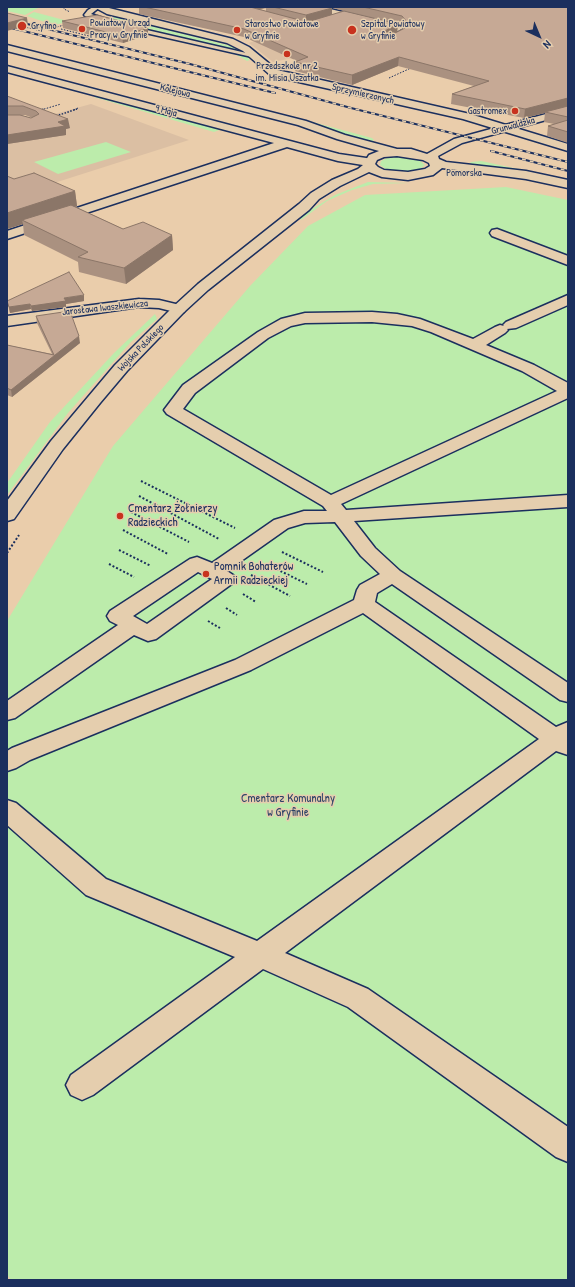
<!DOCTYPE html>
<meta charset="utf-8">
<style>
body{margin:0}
#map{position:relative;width:575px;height:1287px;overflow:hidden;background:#eacdab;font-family:"Patrick Hand",sans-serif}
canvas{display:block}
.frame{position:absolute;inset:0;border:8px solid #1b2f5e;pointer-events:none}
.north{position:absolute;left:519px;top:16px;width:40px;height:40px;-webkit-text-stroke:3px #e5ceae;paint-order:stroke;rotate:136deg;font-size:11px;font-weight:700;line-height:16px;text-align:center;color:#1b2f5e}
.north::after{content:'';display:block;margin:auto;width:14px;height:18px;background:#1b2f5e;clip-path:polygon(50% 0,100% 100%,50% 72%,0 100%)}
</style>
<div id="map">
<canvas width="575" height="1287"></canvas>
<div class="frame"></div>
<div class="north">N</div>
</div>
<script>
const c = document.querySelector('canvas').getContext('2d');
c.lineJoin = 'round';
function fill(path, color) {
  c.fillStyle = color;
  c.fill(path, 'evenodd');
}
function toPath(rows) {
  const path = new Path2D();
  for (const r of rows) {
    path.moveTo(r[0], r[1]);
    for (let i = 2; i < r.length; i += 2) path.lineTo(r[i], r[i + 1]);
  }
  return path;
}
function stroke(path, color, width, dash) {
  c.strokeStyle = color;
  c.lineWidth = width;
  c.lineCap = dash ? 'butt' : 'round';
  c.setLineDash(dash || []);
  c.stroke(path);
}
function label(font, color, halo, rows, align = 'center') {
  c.font = font + ' "Patrick Hand",sans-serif';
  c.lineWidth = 3;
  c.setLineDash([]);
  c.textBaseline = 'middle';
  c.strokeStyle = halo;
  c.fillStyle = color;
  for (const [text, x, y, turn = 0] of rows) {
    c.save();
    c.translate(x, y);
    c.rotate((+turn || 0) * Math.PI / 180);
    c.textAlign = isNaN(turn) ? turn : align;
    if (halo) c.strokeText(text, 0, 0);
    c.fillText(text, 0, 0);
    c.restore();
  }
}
fill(toPath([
 [264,37,351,46,273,62,249,43],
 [91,104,189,140,7,198,7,127]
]), '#dbbfa3');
fill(toPath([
 [7,7,40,7,25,15,7,11],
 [34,12,64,20,67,22,54,25,27,16],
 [115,17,231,46,243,52,250,60,247,61,235,54,219,48,191,39,108,19],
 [97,96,222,128,222,129,214,132,94,97],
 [294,117,372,138,374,140,369,143,322,126,294,119],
 [106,142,131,152,58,174,34,162],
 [402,156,418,159,425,165,419,170,403,172,387,170,380,165,381,161,387,158],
 [481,161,486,162,545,175,467,167,471,162],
 [368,182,409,183,373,184,352,190,327,201,301,220,300,218,312,209,335,195],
 [506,187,568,200,568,1280,11,1280,7,1274,7,621,113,446,250,286,308,226,365,195],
 [155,314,157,319,130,343,68,413,7,495,7,483,50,422,114,353]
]), '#bcecab');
const lane = toPath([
 [93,7,100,7,91,14,121,24,255,55,252,57,119,27,85,16,84,15,88,10,93,7]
]);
const street = toPath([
 [94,7,105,7,233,39,249,47,277,70,470,114,568,144,568,151,463,119,281,78,269,74,243,51,227,43,107,14,94,7],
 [307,7,322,7,401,26,403,28,398,31,308,9,307,7],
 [7,66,339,154,373,159,375,162,373,165,369,166,338,161,287,147,7,239,7,231,274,143,7,72,7,66],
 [497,229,568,256,568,265,492,236,490,233,492,230,497,229],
 [568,295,568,305,516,328,507,329,508,330,505,333,486,345,534,365,568,383,568,398,341,504,346,510,568,495,568,507,354,521,375,548,400,571,568,683,568,702,560,700,392,584,377,593,375,602,556,727,568,722,568,755,556,751,285,953,368,989,568,1127,568,1162,556,1157,348,1007,263,969,93,1095,82,1100,71,1095,66,1085,71,1075,235,957,86,895,7,825,7,800,16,803,106,879,257,941,539,739,363,613,251,670,30,760,16,768,7,771,7,751,12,748,235,660,354,600,357,590,360,585,380,574,361,556,335,522,305,523,288,528,227,571,233,575,236,579,233,583,156,639,148,641,134,635,15,718,7,720,7,701,118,625,110,621,107,616,110,611,190,559,197,557,212,563,274,520,304,511,327,511,323,506,167,414,164,410,183,385,258,332,281,319,305,313,372,312,397,314,420,319,473,339,495,327,500,325,504,326,503,325,506,322,568,295],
 [372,322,412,326,431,332,522,371,557,391,331,495,183,409,195,393,268,338,291,326,305,323,372,322],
 [198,572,212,579,147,624,133,616,198,572],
 [139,299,159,300,184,306,186,309,184,312,179,313,159,308,139,307,7,326,7,316,139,299]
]);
const secondary = toPath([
 [7,45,306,121,345,135,397,149,411,149,427,154,454,139,568,108,568,114,462,143,438,156,439,159,446,162,526,171,568,180,568,188,526,179,442,168,433,175,408,180,382,177,369,172,340,186,319,199,309,210,208,290,184,312,127,371,100,403,63,449,14,519,7,521,7,501,51,441,115,365,174,306,198,284,299,204,311,193,332,180,358,169,363,165,369,155,379,151,337,139,298,125,7,51,7,45],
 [397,156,423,160,429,163,430,166,425,169,408,172,384,170,378,167,375,164,377,160,384,157,397,156]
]);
stroke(lane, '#1b2f5e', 3);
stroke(street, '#1b2f5e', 3);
stroke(secondary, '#1b2f5e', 3);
stroke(toPath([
 [64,7,64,9,70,12],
 [21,26,41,31],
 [57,27,64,25],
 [61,29,89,36],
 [389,78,411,68],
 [41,110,61,104],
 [74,110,78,108]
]), '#1b2f5e', 1, [1.5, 1.5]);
stroke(toPath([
 [39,110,44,109],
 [56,116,77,109]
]), '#1b2f5e', 1.5, [1.5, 1.5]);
stroke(toPath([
 [141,481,235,528],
 [139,496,219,539],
 [131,512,189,542],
 [123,530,168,554],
 [119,550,151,566],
 [282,552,323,572],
 [7,553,19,535],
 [109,564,134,577],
 [266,564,307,584],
 [251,575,290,596],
 [243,594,256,602],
 [226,608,237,615],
 [208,621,220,628]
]), '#1b2f5e', 2, [2, 2]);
fill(lane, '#e5ceae');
fill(street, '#e5ceae');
fill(secondary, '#e5ceae');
const rail = toPath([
 [7,19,190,64,351,108,568,162],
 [7,27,275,93],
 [491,151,568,171]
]);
stroke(rail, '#1b2f5e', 2);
stroke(rail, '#e5ceae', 1.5, [4]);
fill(toPath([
 [139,7,328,7,332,14,398,24,397,32,404,28,401,25,328,7,568,7,568,143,547,136,548,126,554,124,544,122,545,113,524,118,451,104,452,94,474,86,398,66,352,85,295,71,295,62,297,61,244,37,139,14],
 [266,7,266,11,260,10,266,8],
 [62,21,148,28,148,35,123,43,63,28],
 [7,96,70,128,66,129,66,135,7,144],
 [21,115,25,115,33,118,31,118],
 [7,176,14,179,75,191,77,206,76,207,123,229,172,235,173,250,126,284,79,272,78,262,24,235,23,224,7,229],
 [7,301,84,301,66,304,66,307,32,311,31,309,10,313],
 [36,316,80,343,12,397,7,395,7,345,52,354,37,323]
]), '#aa9180');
fill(toPath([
 [250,7,266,7,250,13],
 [332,8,332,16,306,23,306,15],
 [27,18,28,25,7,31,7,23],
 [398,24,397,32,380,42,381,33],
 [148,28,148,35,123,43,122,36],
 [399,57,398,66,352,85,352,75],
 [568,98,568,107,545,112,545,113,524,118,525,109],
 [68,119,70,128,66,129,66,135,7,144,7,135],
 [75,191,77,206,27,223,22,220,23,224,7,229,7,213],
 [172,235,173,250,126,284,124,268],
 [84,295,84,301,66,304,66,307,32,311,31,306,64,298],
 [30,304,31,309,10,313,9,307],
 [79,336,80,343,12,397,11,390]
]), '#8b7668');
const building = toPath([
 [144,7,250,7,307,22,344,11,398,24,381,33,380,37,385,38,405,28,407,22,402,16,363,7,568,7,568,98,525,109,452,94,489,81,399,57,352,75,295,62,308,57,244,29,144,7],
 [273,7,328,7,332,8,306,15,273,7],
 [7,13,27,18,7,23,7,13],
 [97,15,148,28,122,36,62,21,97,15],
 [7,96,68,119,58,122,65,126,7,135,7,115,20,115,31,118,39,114,36,111,23,106,7,106,7,96],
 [568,106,568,117,545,112,568,106],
 [568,120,568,132,548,126,568,120],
 [34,173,75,191,7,213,7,176,14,179,34,173],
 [71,205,123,229,143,222,172,235,124,268,78,257,88,252,22,220,71,205],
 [69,272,84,295,64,298,66,301,31,306,30,304,9,307,7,301,69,272],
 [70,311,79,336,11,390,7,388,7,345,54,355,36,316,70,311]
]);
fill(building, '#c6a995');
stroke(building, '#8b7668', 1);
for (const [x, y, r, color] of [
 [22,26,5,"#c8321e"],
 [82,29,4,"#c8321e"],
 [237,30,4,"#c8321e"],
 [352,30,5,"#c8321e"],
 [287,54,4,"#c8321e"],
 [515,111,4,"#c8321e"],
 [120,516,4,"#c8321e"],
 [206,574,4,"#c8321e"]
]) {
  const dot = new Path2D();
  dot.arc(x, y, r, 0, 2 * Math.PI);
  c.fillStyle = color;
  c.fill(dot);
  stroke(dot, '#e5ceae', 1.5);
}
label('10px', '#1b2f5e', '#e5ceae', [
 ["Powiatowy Urząd",90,23],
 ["Pracy w Gryfinie",90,35],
 ["Starostwo Powiatowe",245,24],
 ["w Gryfinie",245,36],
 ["Szpital Powiatowy",361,24],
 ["w Gryfinie",361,36],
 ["Gryfino",31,26],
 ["Przedszkole nr 2",287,66,"center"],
 ["im. Misia Uszatka",287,78,"center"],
 ["Gastromex",507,111,"right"]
], 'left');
label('10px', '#1b2f5e', '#e5ceae', [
 ["Kolejowa",175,91,14],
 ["Sprzymierzonych",363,94,13],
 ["9 Maja",166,111,15],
 ["Grunwaldzka",513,126,-15],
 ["Pomorska",464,173],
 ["Jarosława Iwaszkiewicza",105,308,-6],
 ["Wojska Polskiego",141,348,-46]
]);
label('12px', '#1b2f5e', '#e5ceae', [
 ["Cmentarz Żołnierzy",128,509],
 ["Radzieckich",128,523],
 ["Pomnik Bohaterów",214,567],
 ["Armii Radzieckiej",214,581]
], 'left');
label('12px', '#2b4266', '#e5ceae', [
 ["Cmentarz Komunalny",288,799],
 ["w Gryfinie",288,813]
]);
</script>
